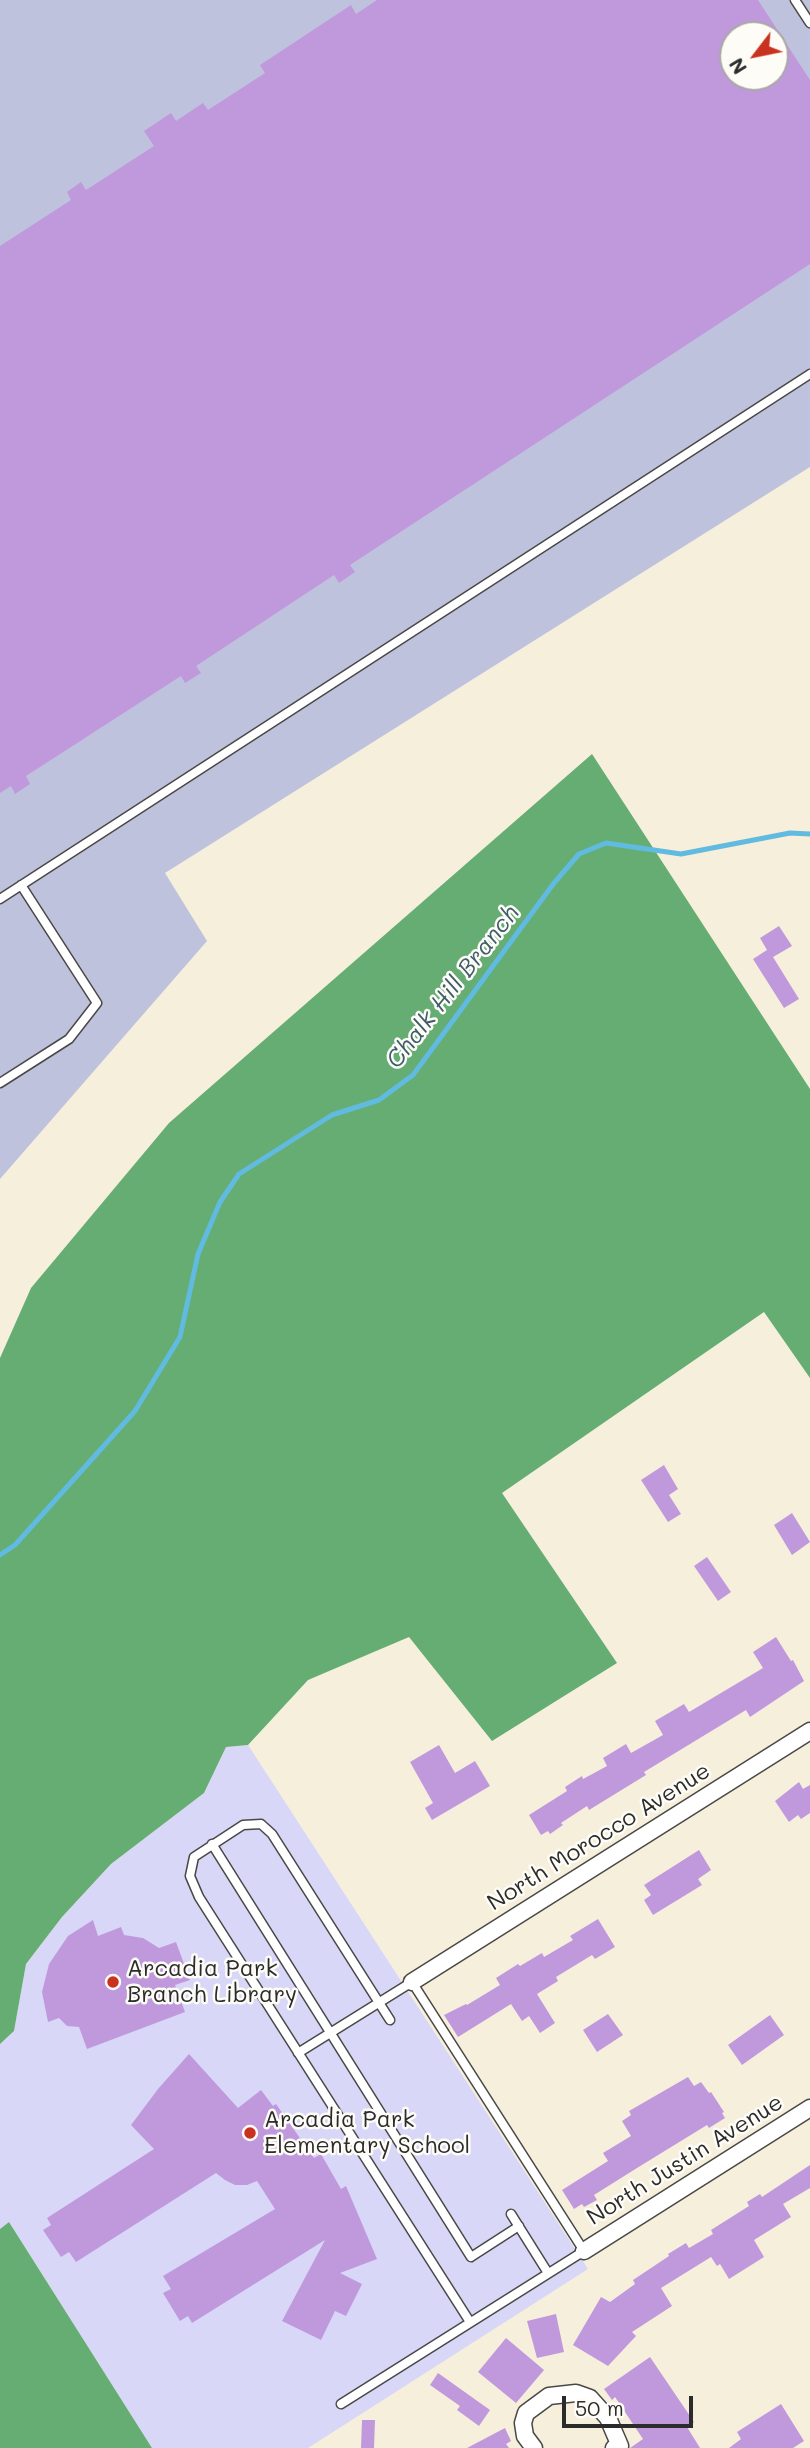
<!DOCTYPE html>
<style>
body{margin:0}
#map{position:relative;width:810px;height:2448px;overflow:hidden;background:#f5efdc;font-family:Mali,sans-serif}
canvas{display:block}
.north{position:absolute;left:719px;top:21px;width:70px;height:70px;box-sizing:border-box;background:#fdfcf7;border:2px solid #a9a8a5;border-radius:50%;rotate:238deg;font-size:19px;font-weight:700;line-height:28px;text-align:center;color:#2b2b2b}
.north::after{content:'';display:block;margin:auto;width:24px;height:32px;background:#c8321e;clip-path:polygon(50% 0,100% 100%,50% 72%,0 100%)}
.scale{position:absolute;left:562px;top:2396px;width:131px;height:32px;box-sizing:border-box;border:4px solid #2b2b2b;border-top:0;padding-left:9px;font-size:21px;line-height:24px;white-space:nowrap;color:#2b2b2b;-webkit-text-stroke:5px #fdfcf7;paint-order:stroke}
</style>
<div id="map">
<canvas width="810" height="2448"></canvas>
<div class="north">N</div>
<div class="scale">50 m</div>
</div>
<script>
const c = document.querySelector('canvas').getContext('2d');
c.lineJoin = 'round';
function fill(path, color) {
  c.fillStyle = color;
  c.fill(path, 'evenodd');
}
function toPath(rows) {
  const path = new Path2D();
  for (const r of rows) {
    path.moveTo(r[0], r[1]);
    for (let i = 2; i < r.length; i += 2) path.lineTo(r[i], r[i + 1]);
  }
  return path;
}
function stroke(path, color, width, dash) {
  c.strokeStyle = color;
  c.lineWidth = width;
  c.lineCap = dash ? 'butt' : 'round';
  c.setLineDash(dash || []);
  c.stroke(path);
}
function label(font, color, halo, rows, align = 'center') {
  c.font = font + ' Mali,sans-serif';
  c.lineWidth = 5;
  c.setLineDash([]);
  c.textBaseline = 'middle';
  c.strokeStyle = halo;
  c.fillStyle = color;
  for (const [text, x, y, turn = 0] of rows) {
    c.save();
    c.translate(x, y);
    c.rotate((+turn || 0) * Math.PI / 180);
    c.textAlign = isNaN(turn) ? turn : align;
    if (halo) c.strokeText(text, 0, 0);
    c.fillText(text, 0, 0);
    c.restore();
  }
}
fill(toPath([
 [248,1745,588,2269,308,2448,152,2448,9,2222,0,2229,0,2044,14,2031,26,1964,62,1917,111,1864,204,1793,226,1747]
]), '#d8d7f8');
fill(toPath([
 [0,0,810,0,810,467,165,873,207,941,0,1179],
 [733,35,775,35,775,77,733,77]
]), '#bfc2dd');
fill(toPath([
 [592,754,810,1089,810,1378,764,1312,502,1493,617,1663,492,1741,409,1637,308,1680,248,1745,226,1747,204,1793,111,1864,62,1917,26,1964,14,2031,0,2044,0,1358,31,1288,169,1123],
 [9,2222,152,2448,0,2448,0,2229]
]), '#66ad73');
stroke(toPath([
 [0,1555,15,1545,135,1411,180,1337,198,1254,220,1202,239,1174,332,1115,379,1100,413,1075,554,883,579,854,606,843,681,854,790,833,810,834]
]), '#61badf', 5);
fill(toPath([
 [377,0,758,0,810,80,810,264,350,565,355,572,339,583,334,575,196,666,201,673,185,683,181,676,26,776,30,784,15,794,11,786,0,793,0,246,71,200,67,192,81,182,86,190,154,146,144,131,171,113,176,121,203,103,208,110,265,73,260,65,351,5,356,14],
 [733,35,775,35,775,77,733,77],
 [779,926,792,946,773,957,799,999,784,1008,753,959,767,950,760,938],
 [664,1465,678,1489,669,1495,681,1514,668,1522,641,1480],
 [792,1513,810,1542,792,1555,774,1525],
 [707,1557,731,1592,718,1601,694,1566],
 [776,1637,791,1661,793,1660,804,1681,750,1717,746,1710,644,1772,646,1775,589,1810,587,1806,561,1823,563,1825,550,1834,548,1831,541,1835,529,1815,567,1791,565,1787,582,1776,583,1779,607,1766,603,1758,626,1744,631,1753,663,1735,655,1721,684,1704,689,1712,763,1668,753,1652],
 [439,1745,455,1773,475,1761,490,1786,432,1820,425,1808,433,1803,410,1762],
 [799,1782,803,1789,810,1785,810,1813,801,1819,798,1815,789,1822,775,1801],
 [699,1850,711,1870,698,1879,702,1885,653,1915,644,1900,651,1895,644,1885],
 [598,1919,615,1947,595,1959,592,1955,556,1977,558,1981,537,1994,555,2023,540,2033,529,2016,522,2021,511,2004,458,2037,444,2015,466,2004,467,2005,500,1985,496,1978,518,1964,520,1966,542,1953,544,1957,573,1940,570,1936],
 [93,1920,98,1936,121,1927,124,1935,143,1938,159,1948,176,1942,190,1980,175,1985,185,2012,87,2049,79,2027,67,2026,59,2018,48,2022,42,1992,49,1964,68,1936],
 [608,2014,623,2035,597,2052,583,2030],
 [770,2015,784,2035,742,2065,728,2045],
 [189,2054,238,2108,261,2090,273,2106,276,2104,314,2158,321,2154,341,2189,346,2186,377,2259,340,2273,362,2284,346,2316,335,2311,321,2340,282,2321,325,2240,192,2323,188,2316,180,2321,163,2293,171,2289,163,2276,275,2209,257,2181,247,2185,235,2185,225,2180,216,2173,76,2262,69,2252,61,2257,43,2230,51,2225,47,2218,154,2149,131,2125,158,2089],
 [688,2077,694,2086,701,2082,709,2093,711,2092,724,2112,722,2113,725,2118,709,2128,707,2125,637,2168,594,2195,597,2200,584,2207,582,2204,574,2209,562,2190,608,2161,603,2153,631,2136,622,2121,631,2115,629,2111],
 [810,2165,810,2188,783,2204,791,2217,754,2240,764,2257,729,2279,720,2264,717,2266,711,2257,661,2288,672,2306,632,2332,636,2336,608,2366,573,2345,601,2297,610,2302,635,2284,633,2280,669,2256,668,2254,686,2243,689,2248,713,2234,711,2230,749,2206,747,2202,760,2194,762,2197],
 [556,2314,564,2352,537,2358,527,2321],
 [506,2338,544,2370,516,2403,478,2372],
 [650,2357,694,2422,687,2427,700,2448,630,2448,643,2439,615,2397,612,2400,604,2389],
 [438,2373,490,2410,479,2426,457,2410,460,2406,430,2385],
 [781,2404,804,2441,793,2448,729,2448,741,2439,737,2432],
 [362,2420,375,2420,374,2448,361,2448],
 [505,2428,511,2441,506,2444,509,2448,467,2448]
]), '#c099dd');
const service = toPath([
 [795,0,810,23],
 [0,899,810,374],
 [0,1083,69,1039,97,1003,21,885],
 [212,1844,471,2257,519,2226],
 [390,2020,272,1834,261,1824,243,1825,194,1857,190,1876,199,1897,470,2322],
 [298,2053,412,1982,584,2251,341,2404],
 [511,2214,548,2273]
]);
const minor = toPath([
 [412,1982,810,1731],
 [584,2251,810,2108],
 [534,2448,525,2436,523,2423,526,2413,549,2396,576,2393,590,2398,608,2418,620,2446,614,2448]
]);
stroke(service, '#494846', 11);
stroke(minor, '#494846', 19);
stroke(service, '#fff', 8);
stroke(minor, '#fff', 16);
for (const [x, y, r, color] of [
 [113,1982,7,"#c8321e"],
 [250,2133,7,"#c8321e"]
]) {
  const dot = new Path2D();
  dot.arc(x, y, r, 0, 2 * Math.PI);
  c.fillStyle = color;
  c.fill(dot);
  stroke(dot, '#fdfcf7', 2.5);
}
label('23px', '#2b2b2b', '#fdfcf7', [
 ["North Morocco Avenue",599,1837,-32],
 ["North Justin Avenue",685,2160,-32]
]);
label('23px', '#2b2b2b', '#fdfcf7', [
 ["Arcadia Park",127,1969],
 ["Branch Library",127,1995],
 ["Arcadia Park",264,2120],
 ["Elementary School",264,2146]
], 'left');
label('italic 24px', '#3e5d6a', '#fdfcf7', [
 ["Chalk Hill Branch",453,987,-52]
]);
</script>
